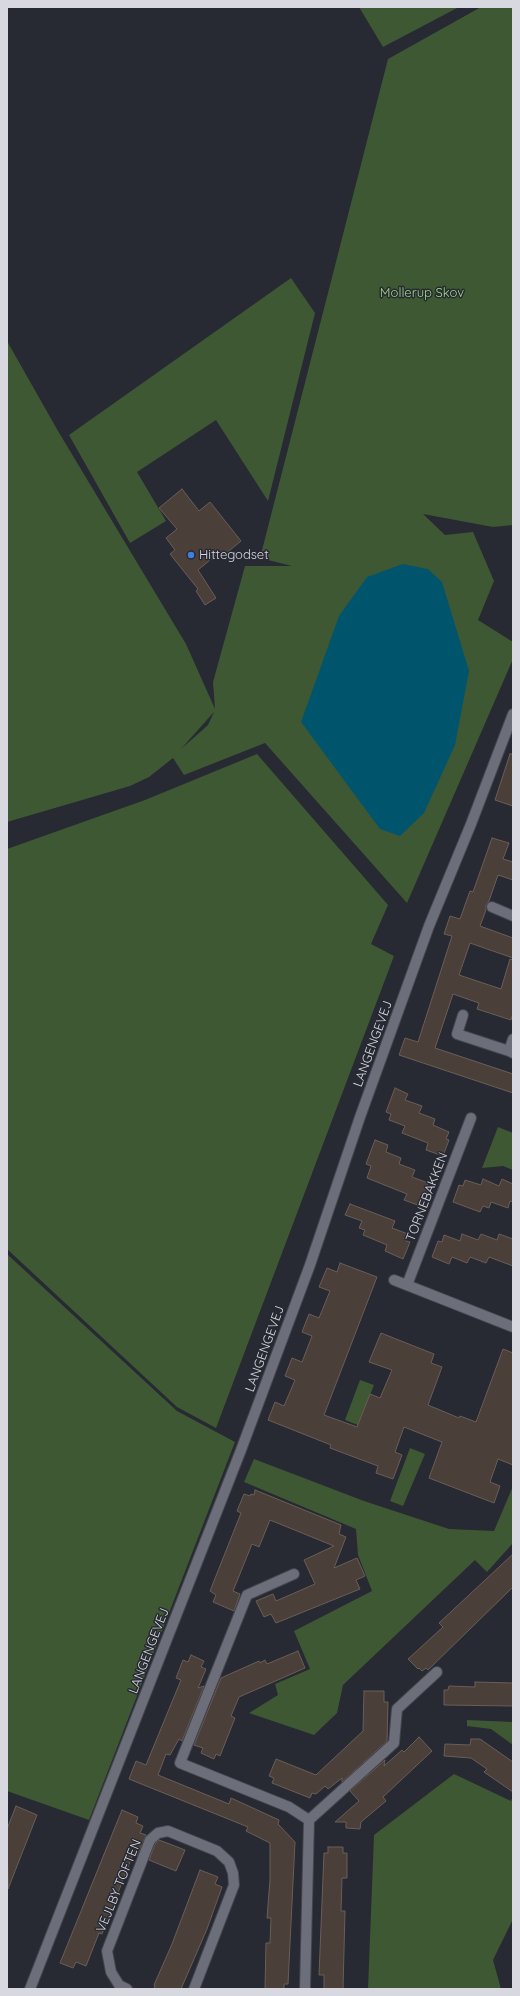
<!DOCTYPE html>
<style>
body{margin:0}
#map{position:relative;width:520px;height:1996px;overflow:hidden;background:#272933;font-family:Quicksand,sans-serif}
canvas{display:block}
.frame{position:absolute;inset:0;border:8px solid #d8d9e0;pointer-events:none}
</style>
<div id="map">
<canvas width="520" height="1996"></canvas>
<div class="frame"></div>
</div>
<script>
const c = document.querySelector('canvas').getContext('2d');
c.lineJoin = 'round';
function fill(path, color) {
  c.fillStyle = color;
  c.fill(path, 'evenodd');
}
function toPath(rows) {
  const path = new Path2D();
  for (const r of rows) {
    path.moveTo(r[0], r[1]);
    for (let i = 2; i < r.length; i += 2) path.lineTo(r[i], r[i + 1]);
  }
  return path;
}
function stroke(path, color, width, dash) {
  c.strokeStyle = color;
  c.lineWidth = width;
  c.lineCap = dash ? 'butt' : 'round';
  c.setLineDash(dash || []);
  c.stroke(path);
}
function label(font, color, halo, rows, align = 'center') {
  c.font = font + ' Quicksand,sans-serif';
  c.lineWidth = 3;
  c.setLineDash([]);
  c.textBaseline = 'middle';
  c.strokeStyle = halo;
  c.fillStyle = color;
  for (const [text, x, y, turn = 0] of rows) {
    c.save();
    c.translate(x, y);
    c.rotate((+turn || 0) * Math.PI / 180);
    c.textAlign = isNaN(turn) ? turn : align;
    if (halo) c.strokeText(text, 0, 0);
    c.fillText(text, 0, 0);
    c.restore();
  }
}
fill(toPath([
 [359,7,459,7,383,47],
 [481,7,513,7,513,525,493,527,423,514,445,535,473,532,494,581,478,620,513,642,513,659,407,903,265,743,184,775,173,758,149,777,130,786,7,822,7,341,58,431,186,644,215,709,213,682,245,566,292,566,260,558,388,59],
 [214,712,208,725,181,749],
 [291,278,315,313,268,501,216,420,137,472,166,521,130,543,69,435],
 [257,754,388,905,371,944,394,956,216,1428,177,1407,7,1249,7,849,145,800],
 [498,1127,513,1133,513,1170,503,1166,482,1168],
 [7,1254,177,1411,235,1442,89,1820,7,1791],
 [360,1380,374,1385,358,1425,345,1420],
 [410,1448,425,1454,403,1506,390,1501],
 [254,1459,364,1501,449,1529,494,1531,513,1486,513,1543,487,1572,475,1560,343,1685,337,1713,314,1735,249,1713,278,1695,275,1684,310,1669,294,1631,372,1591,358,1555,356,1529,244,1482],
 [467,1720,513,1722,513,1745,491,1729,467,1726],
 [454,1774,511,1801,513,1796,513,1919,493,1960,501,1989,368,1989,374,1835]
]), '#3e5833');
fill(toPath([
 [403,564,428,569,442,582,469,671,455,745,424,813,400,836,380,829,301,722,339,616,367,577]
]), '#00556c');
const building = toPath([
 [182,489,199,511,210,502,241,541,224,555,221,551,198,570,216,598,205,605,196,591,198,589,170,554,175,550,166,538,177,529,159,508,182,489],
 [510,754,513,754,513,806,495,800,510,754],
 [492,838,509,843,503,859,513,862,513,880,498,875,489,901,486,905,486,910,480,926,513,938,513,958,470,943,459,975,501,989,510,959,513,960,513,1013,511,1020,477,1009,479,1003,453,994,435,1048,513,1074,513,1093,399,1055,405,1038,418,1042,452,936,444,934,450,916,460,919,470,891,473,892,492,838],
 [395,1088,408,1094,405,1100,422,1106,419,1113,435,1119,433,1125,449,1132,446,1139,449,1140,443,1156,426,1150,428,1143,402,1133,405,1126,389,1120,391,1114,386,1112,395,1088],
 [375,1140,388,1145,386,1152,401,1158,399,1164,415,1170,412,1177,428,1183,425,1189,429,1190,423,1207,404,1200,407,1194,367,1178,371,1166,366,1164,375,1140],
 [483,1179,499,1186,502,1179,513,1184,513,1202,510,1201,508,1208,491,1202,489,1208,483,1206,480,1212,453,1202,459,1185,463,1186,465,1180,481,1185,483,1179],
 [350,1204,395,1221,392,1228,408,1234,406,1241,410,1242,403,1259,385,1251,387,1245,363,1235,365,1230,359,1228,362,1221,345,1215,350,1204],
 [462,1234,478,1240,481,1234,497,1240,499,1234,513,1239,513,1266,489,1257,486,1263,470,1257,467,1263,452,1257,449,1264,432,1257,438,1241,442,1242,444,1235,460,1241,462,1234],
 [340,1263,377,1277,324,1415,357,1427,370,1394,380,1398,392,1370,369,1362,381,1333,434,1354,431,1363,442,1367,428,1405,459,1418,460,1416,476,1422,503,1349,513,1353,513,1465,498,1459,490,1482,500,1486,494,1503,429,1478,442,1442,404,1427,395,1452,402,1455,393,1479,376,1473,378,1466,330,1448,331,1445,268,1420,275,1402,284,1406,295,1380,285,1376,292,1358,302,1362,312,1336,302,1332,309,1314,319,1318,330,1291,319,1287,327,1268,337,1272,340,1263],
 [255,1490,341,1525,339,1534,346,1537,334,1568,357,1558,365,1576,356,1580,360,1589,276,1623,271,1614,264,1617,256,1601,273,1594,276,1601,315,1584,304,1560,334,1546,270,1520,259,1547,252,1544,233,1591,240,1594,234,1611,213,1602,216,1595,210,1591,241,1513,237,1511,244,1494,250,1496,251,1494,254,1495,255,1490],
 [513,1554,513,1587,428,1670,426,1668,422,1671,419,1668,418,1669,408,1659,443,1627,439,1623,513,1554],
 [298,1651,305,1668,239,1697,231,1716,235,1718,220,1756,216,1754,214,1759,201,1753,203,1748,194,1745,221,1678,259,1661,260,1663,265,1660,267,1664,298,1651],
 [191,1655,204,1661,201,1667,206,1669,198,1688,204,1686,182,1741,179,1739,170,1755,166,1754,158,1775,229,1804,231,1798,279,1820,278,1824,295,1842,288,1984,284,1984,284,1989,265,1989,266,1943,270,1943,271,1918,267,1918,270,1880,270,1843,246,1831,248,1827,129,1779,136,1761,146,1765,181,1680,176,1678,183,1660,188,1662,191,1655],
 [475,1682,513,1683,513,1706,444,1705,444,1690,448,1690,449,1686,475,1687,475,1682],
 [364,1691,384,1691,384,1702,388,1702,387,1741,342,1782,342,1778,328,1789,325,1786,316,1794,312,1793,310,1798,272,1783,274,1778,269,1776,276,1759,316,1775,363,1731,364,1691],
 [419,1737,432,1751,383,1797,386,1801,361,1822,360,1829,346,1828,346,1822,335,1822,359,1801,350,1791,385,1760,384,1766,402,1750,404,1752,419,1737],
 [471,1739,480,1739,513,1762,513,1792,484,1772,487,1769,471,1758,444,1756,445,1744,470,1745,471,1739],
 [16,1806,37,1815,8,1889,7,1829,16,1806],
 [122,1810,138,1817,136,1823,143,1826,140,1833,146,1835,137,1856,133,1854,102,1934,99,1933,86,1966,76,1962,73,1968,60,1963,122,1810],
 [159,1840,185,1850,176,1871,149,1860,155,1844,159,1840],
 [328,1847,343,1847,343,1853,347,1853,347,1878,342,1878,341,1911,345,1911,343,1989,324,1989,324,1975,319,1975,324,1853,328,1853,328,1847],
 [200,1870,218,1877,215,1884,222,1887,207,1929,181,1989,154,1989,155,1985,154,1985,172,1944,200,1870]
]);
fill(building, '#4b4039');
stroke(building, '#6a5e57', 1);
const minor = toPath([
 [492,907,513,916],
 [463,1015,457,1034,509,1051],
 [513,1039,509,1051,513,1053],
 [394,1280,513,1327],
 [407,1285,471,1118],
 [294,1574,247,1595,180,1763,289,1807,309,1820,305,1989],
 [309,1820,394,1743,397,1709,437,1672],
 [30,1989,241,1450,310,1265,360,1117,429,926,471,824,513,714],
 [127,1989,119,1985,111,1972,107,1951,150,1840,158,1833,168,1831,217,1851,229,1862,233,1873,234,1885,194,1989]
]);
stroke(minor, '#44454e', 12);
stroke(minor, '#6c6e7a', 10);
for (const [x, y, r, color] of [
 [191,555,4,"#3f7fe0"]
]) {
  const dot = new Path2D();
  dot.arc(x, y, r, 0, 2 * Math.PI);
  c.fillStyle = color;
  c.fill(dot);
  stroke(dot, '#272933', 1.5);
}
label('13px', '#a0da85', '#272933', [
 ["Mollerup Skov",422,293]
]);
label('13px', '#d8d9e0', '#272933', [
 ["Hittegodset",199,555]
], 'left');
label('13px', '#d8d9e0', '#272933', [
 ["LANGENGEVEJ",373,1044,-70],
 ["TORNEBAKKEN",427,1197,-69],
 ["LANGENGEVEJ",265,1349,-70],
 ["LANGENGEVEJ",149,1651,-69],
 ["VEJLBY TOFTEN",119,1886,-68]
]);
</script>
